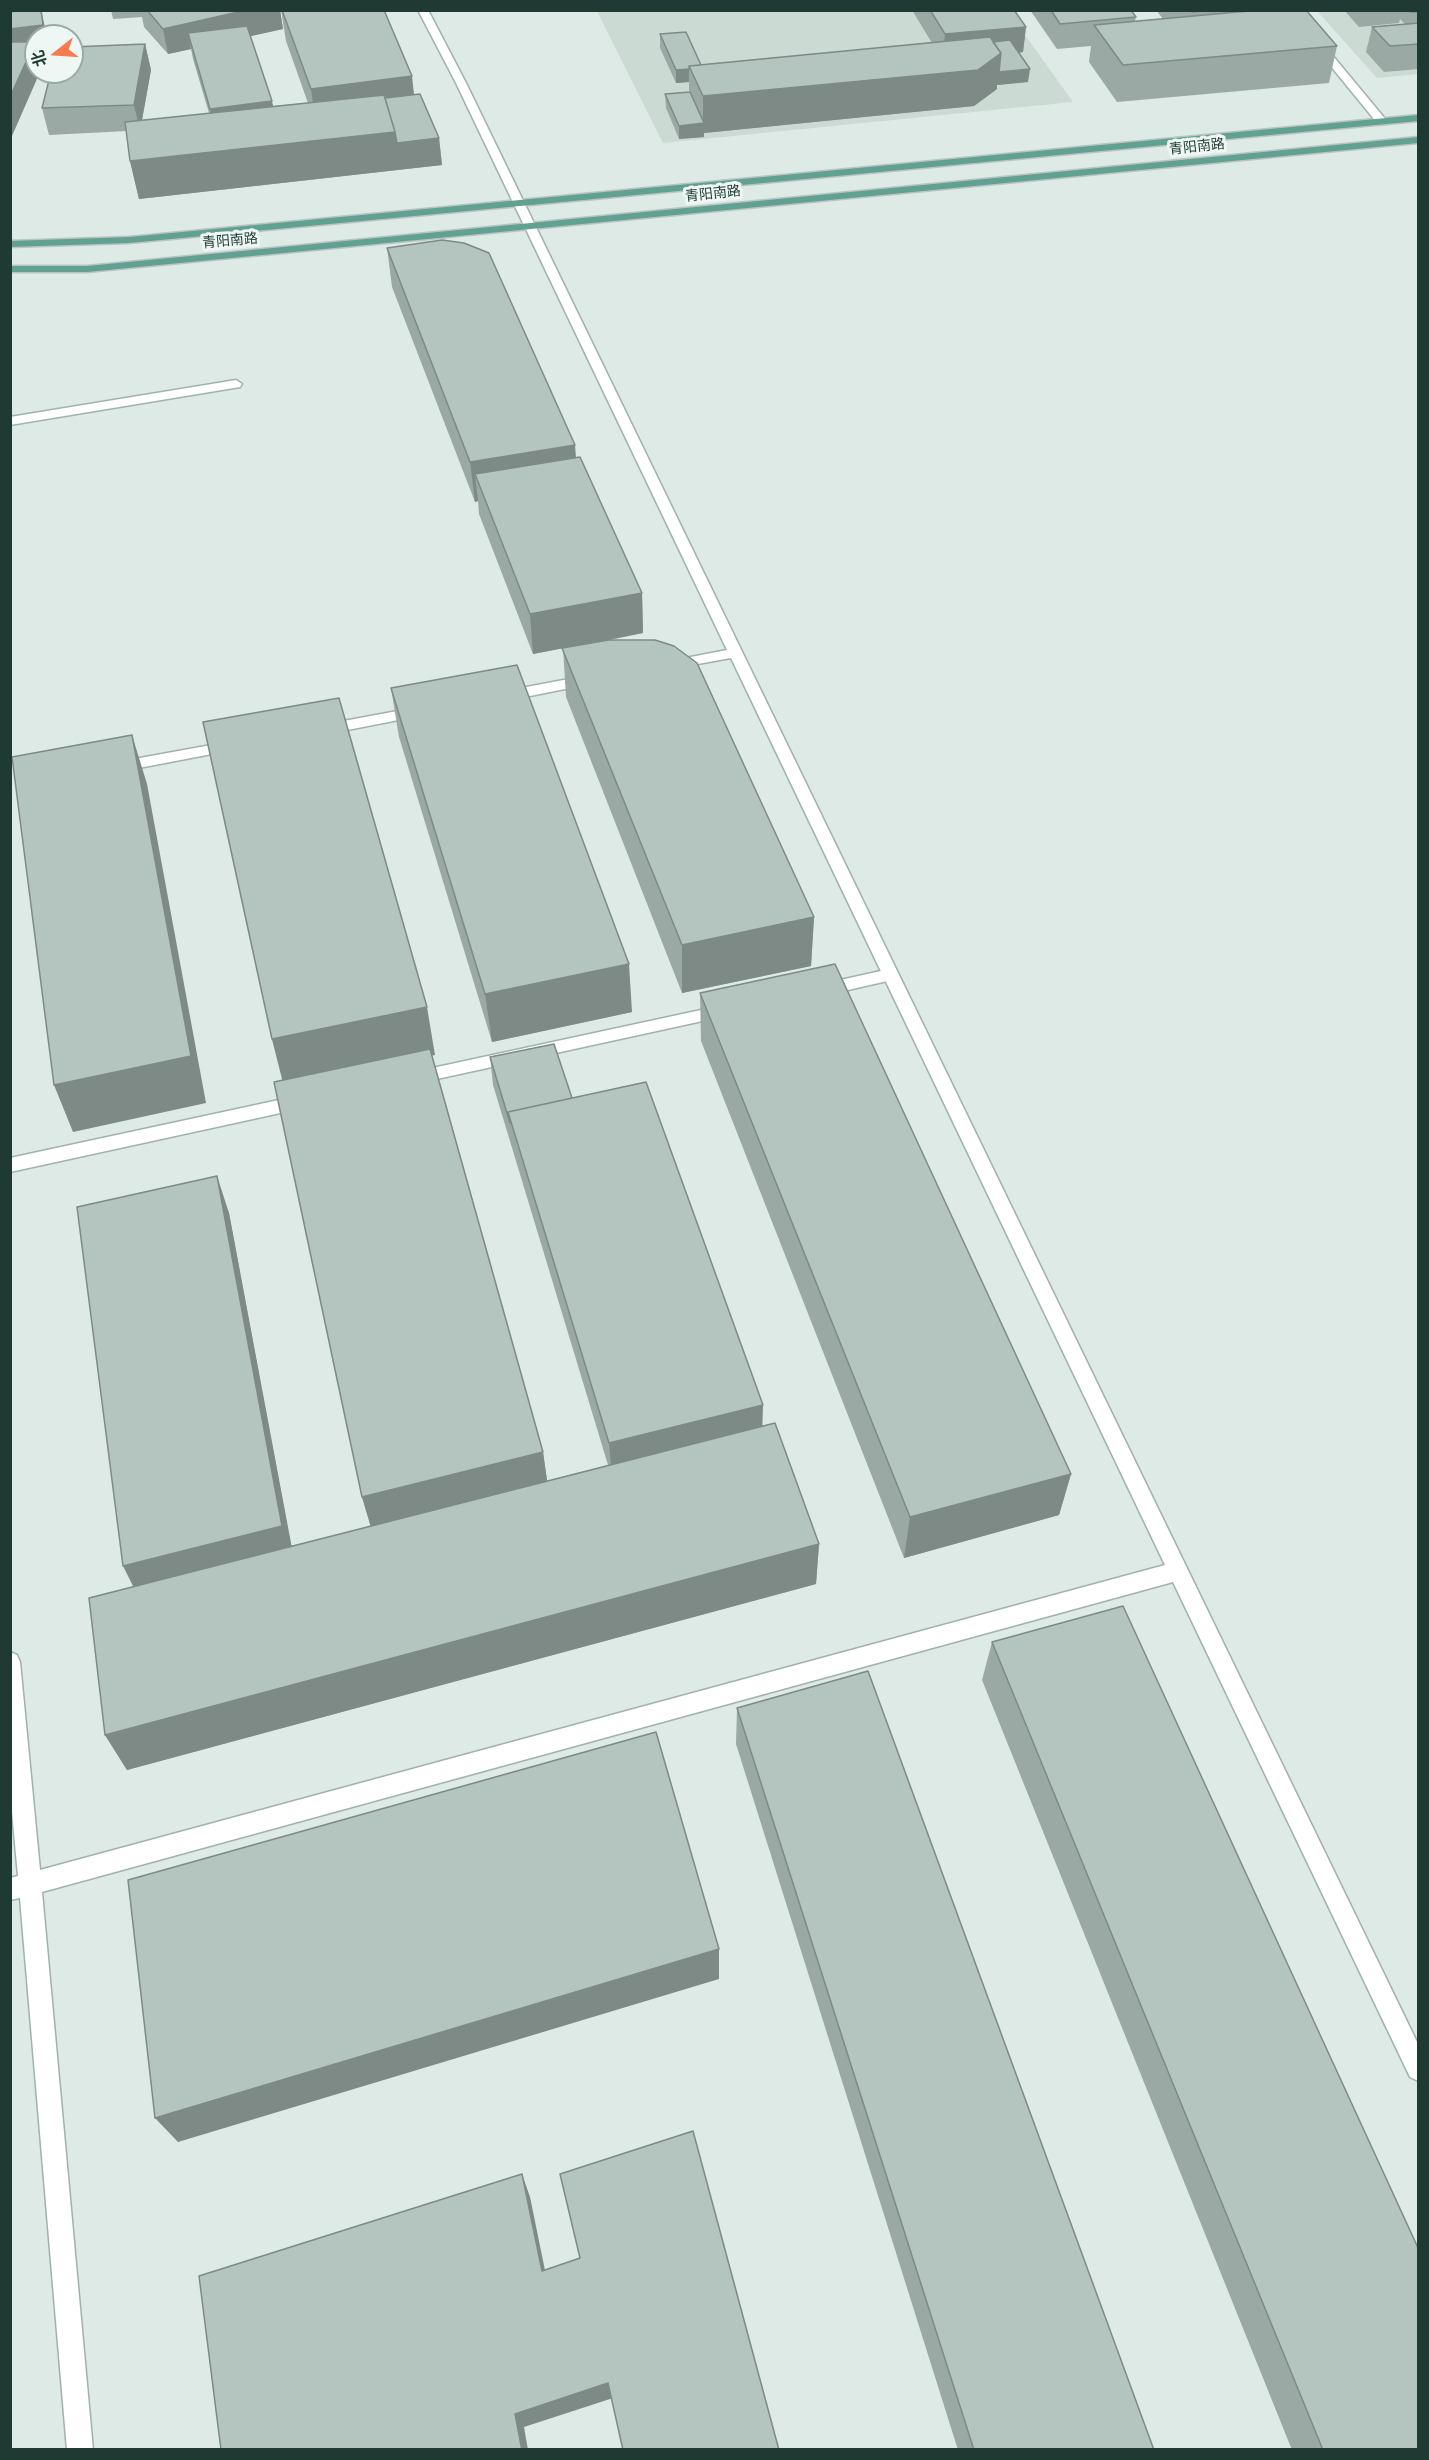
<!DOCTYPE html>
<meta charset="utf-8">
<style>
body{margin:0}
#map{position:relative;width:1429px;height:2460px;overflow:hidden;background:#deeae5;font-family:"Open Sans","Noto Sans SC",sans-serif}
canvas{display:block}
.frame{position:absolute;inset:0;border:12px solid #1f3a33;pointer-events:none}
.north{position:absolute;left:24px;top:24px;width:60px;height:60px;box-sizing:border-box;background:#eef7f3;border:2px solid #9baba6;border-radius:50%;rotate:253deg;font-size:16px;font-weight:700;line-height:24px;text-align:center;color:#1f3a33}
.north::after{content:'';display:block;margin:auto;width:21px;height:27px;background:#f57c51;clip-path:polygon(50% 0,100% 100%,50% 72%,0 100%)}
</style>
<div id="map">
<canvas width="1429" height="2460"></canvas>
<div class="frame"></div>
<div class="north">北</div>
</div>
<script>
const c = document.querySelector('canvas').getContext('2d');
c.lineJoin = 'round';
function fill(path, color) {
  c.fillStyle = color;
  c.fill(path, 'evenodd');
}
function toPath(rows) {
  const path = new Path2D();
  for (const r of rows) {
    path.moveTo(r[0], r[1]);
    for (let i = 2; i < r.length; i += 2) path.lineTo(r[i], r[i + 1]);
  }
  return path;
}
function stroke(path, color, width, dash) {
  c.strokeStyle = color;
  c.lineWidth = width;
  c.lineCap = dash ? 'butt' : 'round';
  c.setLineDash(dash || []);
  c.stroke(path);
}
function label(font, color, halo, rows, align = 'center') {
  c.font = font + ' "Open Sans","Noto Sans SC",sans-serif';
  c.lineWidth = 6;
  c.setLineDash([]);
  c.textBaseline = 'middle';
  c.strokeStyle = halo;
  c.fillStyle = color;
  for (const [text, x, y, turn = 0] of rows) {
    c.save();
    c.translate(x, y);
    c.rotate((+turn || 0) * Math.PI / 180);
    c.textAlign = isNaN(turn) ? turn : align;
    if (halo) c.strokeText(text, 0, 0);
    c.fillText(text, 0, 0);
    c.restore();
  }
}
fill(toPath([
 [597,11,1008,11,1073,102,663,143],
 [1317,11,1418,11,1418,74,1377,78]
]), '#ccdad4');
const lane = toPath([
 [1285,10,1295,10,1386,120,1386,124,1378,124,1285,10],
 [236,380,242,384,240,387,10,425,10,417,236,380],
 [890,969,898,975,896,979,822,996,814,990,822,984,890,969],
 [724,1005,732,1011,730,1015,414,1084,408,1083,406,1078,408,1073,414,1072,724,1005],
 [302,1095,308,1097,311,1102,308,1107,10,1172,10,1158,302,1095]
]);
const street = toPath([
 [418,10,428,10,466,83,1418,2044,1418,2081,1410,2077,1173,1582,42,1892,93,2450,67,2450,20,1898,10,1900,10,1878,18,1876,10,1790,10,1652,17,1655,20,1662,40,1870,1165,1565,731,658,670,669,663,665,670,661,727,650,456,83,418,10],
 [590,675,595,677,595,683,505,701,498,696,505,691,590,675],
 [419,707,424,709,426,712,424,715,322,735,315,730,322,725,419,707],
 [233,741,240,746,238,749,118,772,111,767,118,762,233,741]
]);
const primary = toPath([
 [1418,115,1418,121,129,243,10,247,10,241,129,237,1418,115],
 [1418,137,1418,143,87,272,10,272,10,266,87,266,1418,137]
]);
stroke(lane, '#a1b2ac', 3);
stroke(street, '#a1b2ac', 3);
stroke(primary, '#bcc4c2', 3);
fill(lane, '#fff');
fill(street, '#fff');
fill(primary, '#61a192');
fill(toPath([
 [111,10,280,10,283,29,250,36,273,106,308,103,286,41,281,10,384,10,414,94,439,138,442,165,139,199,130,161,127,131,49,135,42,108,145,44,151,70,142,120,209,113,193,59,191,49,168,54,144,27,142,17,113,19],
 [912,10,1014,10,1026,27,1023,52,1019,53,1028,82,997,85,997,89,974,106,704,133,704,137,679,139,666,108,665,94,689,92,689,82,676,83,660,48,660,34,701,65,932,43],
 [1030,10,1131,10,1136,17,1135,21,1163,19,1156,10,1306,10,1337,46,1329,83,1117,102,1089,62,1091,46,1057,49],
 [1344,10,1419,10,1419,69,1384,72,1366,52,1372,27,1405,24,1400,19,1399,23,1359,27],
 [387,248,576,458,642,593,643,633,610,640,814,917,811,966,682,993,566,697,563,648,533,654,479,514,478,501,475,502,392,287],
 [391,688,632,1012,492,1042,399,737],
 [700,993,1071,1474,1059,1515,904,1558,701,1041],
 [272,1039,435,1055,432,1055,543,1452,547,1481,608,1465,493,1085,490,1057,572,1098,762,1426,819,1544,816,1584,127,1770,105,1735,133,1586,229,1213,291,1546,371,1526,362,1497,283,1080],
 [992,1642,1419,2450,1292,2450,982,1680],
 [737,1708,1154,2450,958,2450,736,1744]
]), '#9aa9a3');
fill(toPath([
 [41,10,47,36,36,36,36,72,40,72,12,136,10,130,10,29],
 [247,10,280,10,283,29,193,49,188,33,191,49,168,54,163,29],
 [1026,27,1023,52,1001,55,1030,69,1028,82,997,85,997,89,974,106,704,133,704,137,679,139,679,126,703,123,703,96,977,44,978,31],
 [978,31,975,57,943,60,945,34],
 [145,44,151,70,140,131,134,105],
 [689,69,689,82,676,83,676,70],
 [412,76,416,113,316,126,311,89],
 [272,101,277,128,215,136,210,109],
 [395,132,439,138,442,165,139,199,130,161],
 [575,445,578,484,475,474,478,501,475,502,470,462],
 [642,593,643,633,533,654,530,614],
 [132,735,147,784,206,1103,73,1132,54,1085],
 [814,917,811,966,682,993,682,945],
 [629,964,632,1012,492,1042,485,994],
 [427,1007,435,1055,284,1087,272,1039],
 [217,1176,229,1213,294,1559,139,1598,123,1566],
 [763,1405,762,1439,612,1477,609,1443],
 [543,1452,549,1494,374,1538,362,1497],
 [1071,1474,1059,1515,904,1558,910,1517],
 [819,1544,816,1584,127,1770,105,1735],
 [719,1949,719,1979,178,2142,155,2118],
 [522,2174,530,2197,549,2290,542,2271],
 [608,2383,613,2398,524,2427,528,2450,522,2450,515,2414]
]), '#7d8a85');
const building = toPath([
 [24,10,41,10,43,25,10,29,10,12,24,10],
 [147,10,247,10,163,29,147,10],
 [282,10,384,10,412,76,311,89,282,10],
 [930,10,1014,10,1026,27,945,34,930,10],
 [1051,10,1131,10,1136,17,1060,24,1051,10],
 [1191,10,1210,10,1193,12,1191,10],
 [1260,10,1306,10,1337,46,1123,65,1094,25,1260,10],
 [1408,10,1419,10,1419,12,1410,12,1408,10],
 [1419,23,1419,44,1390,46,1372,27,1419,23],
 [247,26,272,101,210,109,188,33,247,26],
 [686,32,701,65,689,66,689,69,676,70,660,34,686,32],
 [990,37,1001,53,978,70,703,96,689,66,990,37],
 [1010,40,1030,69,999,72,1001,53,993,42,1010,40],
 [10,42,35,42,10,97,10,42],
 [145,44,134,105,42,108,51,72,72,72,72,47,145,44],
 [690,92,704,123,679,126,665,94,690,92],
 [420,94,439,138,397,143,395,132,385,98,420,94],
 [384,95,395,132,130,161,125,122,384,95],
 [442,240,464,243,489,253,575,445,470,462,387,248,442,240],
 [580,457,642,593,530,614,475,474,580,457],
 [609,640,655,640,674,646,697,663,814,917,682,945,562,648,609,640],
 [517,665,629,964,485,994,391,688,517,665],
 [339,698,427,1007,272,1039,203,722,339,698],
 [132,735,191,1056,54,1085,12,757,132,735],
 [835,964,1071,1474,910,1517,700,993,835,964],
 [554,1044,572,1098,508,1112,510,1123,490,1057,554,1044],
 [430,1049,543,1452,362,1497,274,1082,430,1049],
 [646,1082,763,1405,609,1443,508,1112,646,1082],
 [217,1176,282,1526,123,1566,77,1207,217,1176],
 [775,1423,819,1544,105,1735,89,1598,775,1423],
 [1123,1606,1419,2250,1419,2450,1323,2450,992,1642,1123,1606],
 [868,1671,1154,2450,974,2450,737,1708,868,1671],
 [656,1732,719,1949,155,2118,128,1880,656,1732],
 [693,2131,779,2450,623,2450,608,2383,515,2414,522,2450,221,2450,199,2276,522,2174,542,2271,580,2258,560,2174,693,2131]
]);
fill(building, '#b3c5be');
stroke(building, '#7d8a85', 1.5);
label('14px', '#1f3a33', '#eef7f3', [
 ["青阳南路",1197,147,-6],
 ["青阳南路",713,194,-6],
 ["青阳南路",230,241,-5]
]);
</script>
